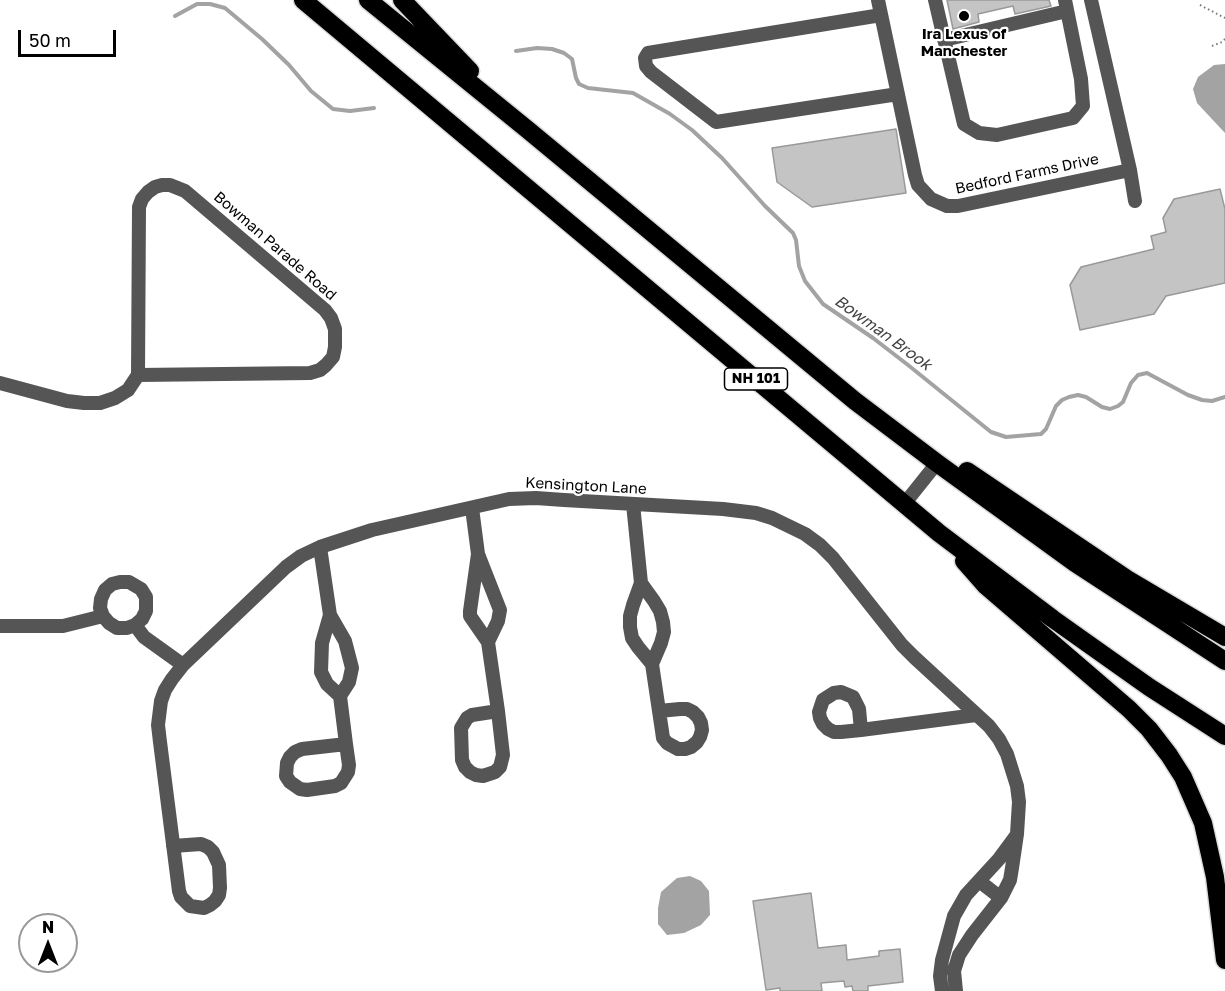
<!DOCTYPE html>
<style>
body{margin:0}
#map{position:relative;width:1225px;height:991px;overflow:hidden;background:#fff;font-family:"Golos Text",sans-serif}
canvas{display:block}
.north{position:absolute;left:18px;top:913px;width:60px;height:60px;box-sizing:border-box;background:#fff;border:2px solid #999;border-radius:50%;rotate:0deg;font-size:16px;font-weight:700;line-height:24px;text-align:center;color:#000}
.north::after{content:'';display:block;margin:auto;width:21px;height:27px;background:#000;clip-path:polygon(50% 0,100% 100%,50% 72%,0 100%)}
.scale{position:absolute;left:18px;top:30px;width:98px;height:27px;box-sizing:border-box;border:3px solid #000;border-top:0;padding-left:8px;font-size:18px;line-height:21px;white-space:nowrap;color:#000;-webkit-text-stroke:4px #fff;paint-order:stroke}
</style>
<div id="map">
<canvas width="1225" height="991"></canvas>
<div class="north">N</div>
<div class="scale">50 m</div>
</div>
<script>
const c = document.querySelector('canvas').getContext('2d');
c.lineJoin = 'round';
function fill(path, color) {
  c.fillStyle = color;
  c.fill(path, 'evenodd');
}
function toPath(rows) {
  const path = new Path2D();
  for (const r of rows) {
    path.moveTo(r[0], r[1]);
    for (let i = 2; i < r.length; i += 2) path.lineTo(r[i], r[i + 1]);
  }
  return path;
}
function stroke(path, color, width, dash) {
  c.strokeStyle = color;
  c.lineWidth = width;
  c.lineCap = dash ? 'butt' : 'round';
  c.setLineDash(dash || []);
  c.stroke(path);
}
function label(font, color, halo, rows, align = 'center') {
  c.font = font + ' "Golos Text",sans-serif';
  c.lineWidth = 4.5;
  c.setLineDash([]);
  c.textBaseline = 'middle';
  c.strokeStyle = halo;
  c.fillStyle = color;
  for (const [text, x, y, turn = 0] of rows) {
    c.save();
    c.translate(x, y);
    c.rotate((+turn || 0) * Math.PI / 180);
    c.textAlign = isNaN(turn) ? turn : align;
    if (halo) c.strokeText(text, 0, 0);
    c.fillText(text, 0, 0);
    c.restore();
  }
}
fill(toPath([
 [1225,64,1225,133,1197,103,1193,89,1198,77,1214,65],
 [690,876,701,881,709,891,710,915,701,925,684,933,667,935,658,924,658,908,661,892,677,878]
]), '#a3a3a3');
stroke(toPath([
 [175,16,197,4,210,4,225,8,262,39,289,65,311,91,333,109,350,111,374,108],
 [516,51,537,48,552,49,564,53,572,59,576,78,579,84,588,88,633,93,670,114,692,130,722,158,765,206,793,233,796,240,799,266,805,281,823,304,873,338,908,365,991,432,1006,437,1041,434,1046,429,1056,406,1062,400,1069,397,1078,395,1086,397,1102,407,1110,409,1118,406,1123,402,1131,383,1138,375,1147,373,1188,395,1202,400,1212,401,1225,397]
]), '#a3a3a3', 4);
const building = toPath([
 [947,0,1049,0,1051,6,1015,14,1013,6,978,14,979,22,953,29,947,0],
 [896,129,906,193,812,207,777,182,772,148,896,129],
 [1220,189,1225,209,1225,283,1166,296,1154,314,1080,330,1070,285,1081,267,1154,249,1151,236,1166,232,1163,218,1174,199,1220,189],
 [811,893,818,948,846,945,847,960,879,956,879,951,900,949,903,982,868,986,868,991,853,991,852,986,845,987,844,981,821,983,822,991,780,991,780,988,766,990,753,901,811,893]
]);
fill(building, '#c4c4c4');
stroke(building, '#999', 1.5);
const highway = toPath([
 [303,0,939,533,1053,619,1149,687,1225,736],
 [368,0,528,130,855,401,937,463,1075,563,1225,661],
 [402,0,470,71],
 [967,471,1127,579,1225,637],
 [964,561,986,586,1129,709,1149,729,1169,755,1183,777,1203,823,1215,877,1225,960]
]);
stroke(highway, '#dbdbdb', 21);
stroke(toPath([
 [1200,5,1225,18],
 [1212,46,1222,42,1225,39]
]), '#777', 2, [1.5, 3]);
stroke(toPath([
 [878,0,915,175,918,185,931,199,947,206,958,206,1130,170],
 [935,0,964,124,979,133,997,135,1073,118,1083,106,1081,79,1065,0],
 [1091,0,1130,170,1135,201],
 [881,15,648,53,645,58,646,66,651,72,716,122,898,94],
 [944,40,1067,11],
 [0,383,67,401,84,403,100,403,115,398,128,390,138,375,139,207,142,199,148,192,155,187,162,185,170,185,185,191,325,310,331,318,335,329,335,347,333,357,326,365,320,370,310,373,138,375],
 [905,503,937,463],
 [633,504,641,583,633,605,630,616,630,627,632,638,638,647,652,664],
 [472,508,478,554,500,610,498,621,488,642],
 [320,547,330,615,345,641,352,668,349,682,340,696,346,744,349,765,348,772,341,783,335,786,307,790,300,789,290,782,286,776,287,763,290,757,295,752,302,749,346,744],
 [478,554,470,611,470,616,488,642,498,711,503,755,500,767,495,772,483,776,476,775,470,772,465,767,462,760,461,728,467,718,472,715,498,711],
 [641,583,654,601,660,611,663,622,664,632,661,643,652,664,662,731,663,738,667,743,678,749,685,749,691,747,697,742,700,737,702,730,701,723,698,717,693,712,687,709,680,709,659,711],
 [330,615,322,643,321,672,327,684,340,696],
 [135,625,127,628,117,628,109,623,103,616,100,608,101,599,105,590,112,584,120,582,129,582,141,589,146,597,146,611,142,619,135,625,144,637,183,665],
 [0,626,63,626,103,616],
 [861,730,859,709,853,697,841,692,834,693,823,700,819,712,820,718,823,724,828,729,834,732,841,732,861,730,976,715],
 [173,846,201,844,208,847,213,852,219,865,220,888,219,895,215,901,210,905,204,908,190,906,181,897,179,891,160,742,158,725,161,701,165,690,172,679,183,665,286,567,301,556,320,547,372,530,509,499,536,498,564,500,723,509,756,513,772,518,805,534,820,545,833,558,902,645,914,657,989,726,999,739,1007,754,1017,786,1019,802,1017,834,1012,868,1010,880,1001,898,972,935,959,955,954,971,956,991],
 [979,881,1001,898],
 [942,991,940,976,942,960,954,916,966,895,999,859,1016,836]
]), '#555', 14);
stroke(highway, '#000', 18);
for (const [x, y, r, color] of [
 [964,16,6,"#000"]
]) {
  const dot = new Path2D();
  dot.arc(x, y, r, 0, 2 * Math.PI);
  c.fillStyle = color;
  c.fill(dot);
  stroke(dot, '#fff', 2);
}
for (const [x, y, w] of [
 [756,379,63]
]) {
  const box = new Path2D();
  box.roundRect(x - w / 2, y - 11, w, 22, 4.5);
  c.fillStyle = '#fff';
  c.fill(box);
  stroke(box, '#000', 1.5);
}
label('bold 14px', '#000', null, [
 ["NH 101",756,379]
]);
label('bold 15px', '#000', '#fff', [
 ["Ira Lexus of",964,34],
 ["Manchester",964,51]
]);
label('15px', '#000', '#fff', [
 ["Bedford Farms Drive",1027,174,-12],
 ["Bowman Parade Road",275,246,41],
 ["Kensington Lane",586,486,3]
]);
label('italic 16px', '#444', '#fff', [
 ["Bowman Brook",883,333,36]
]);
</script>
